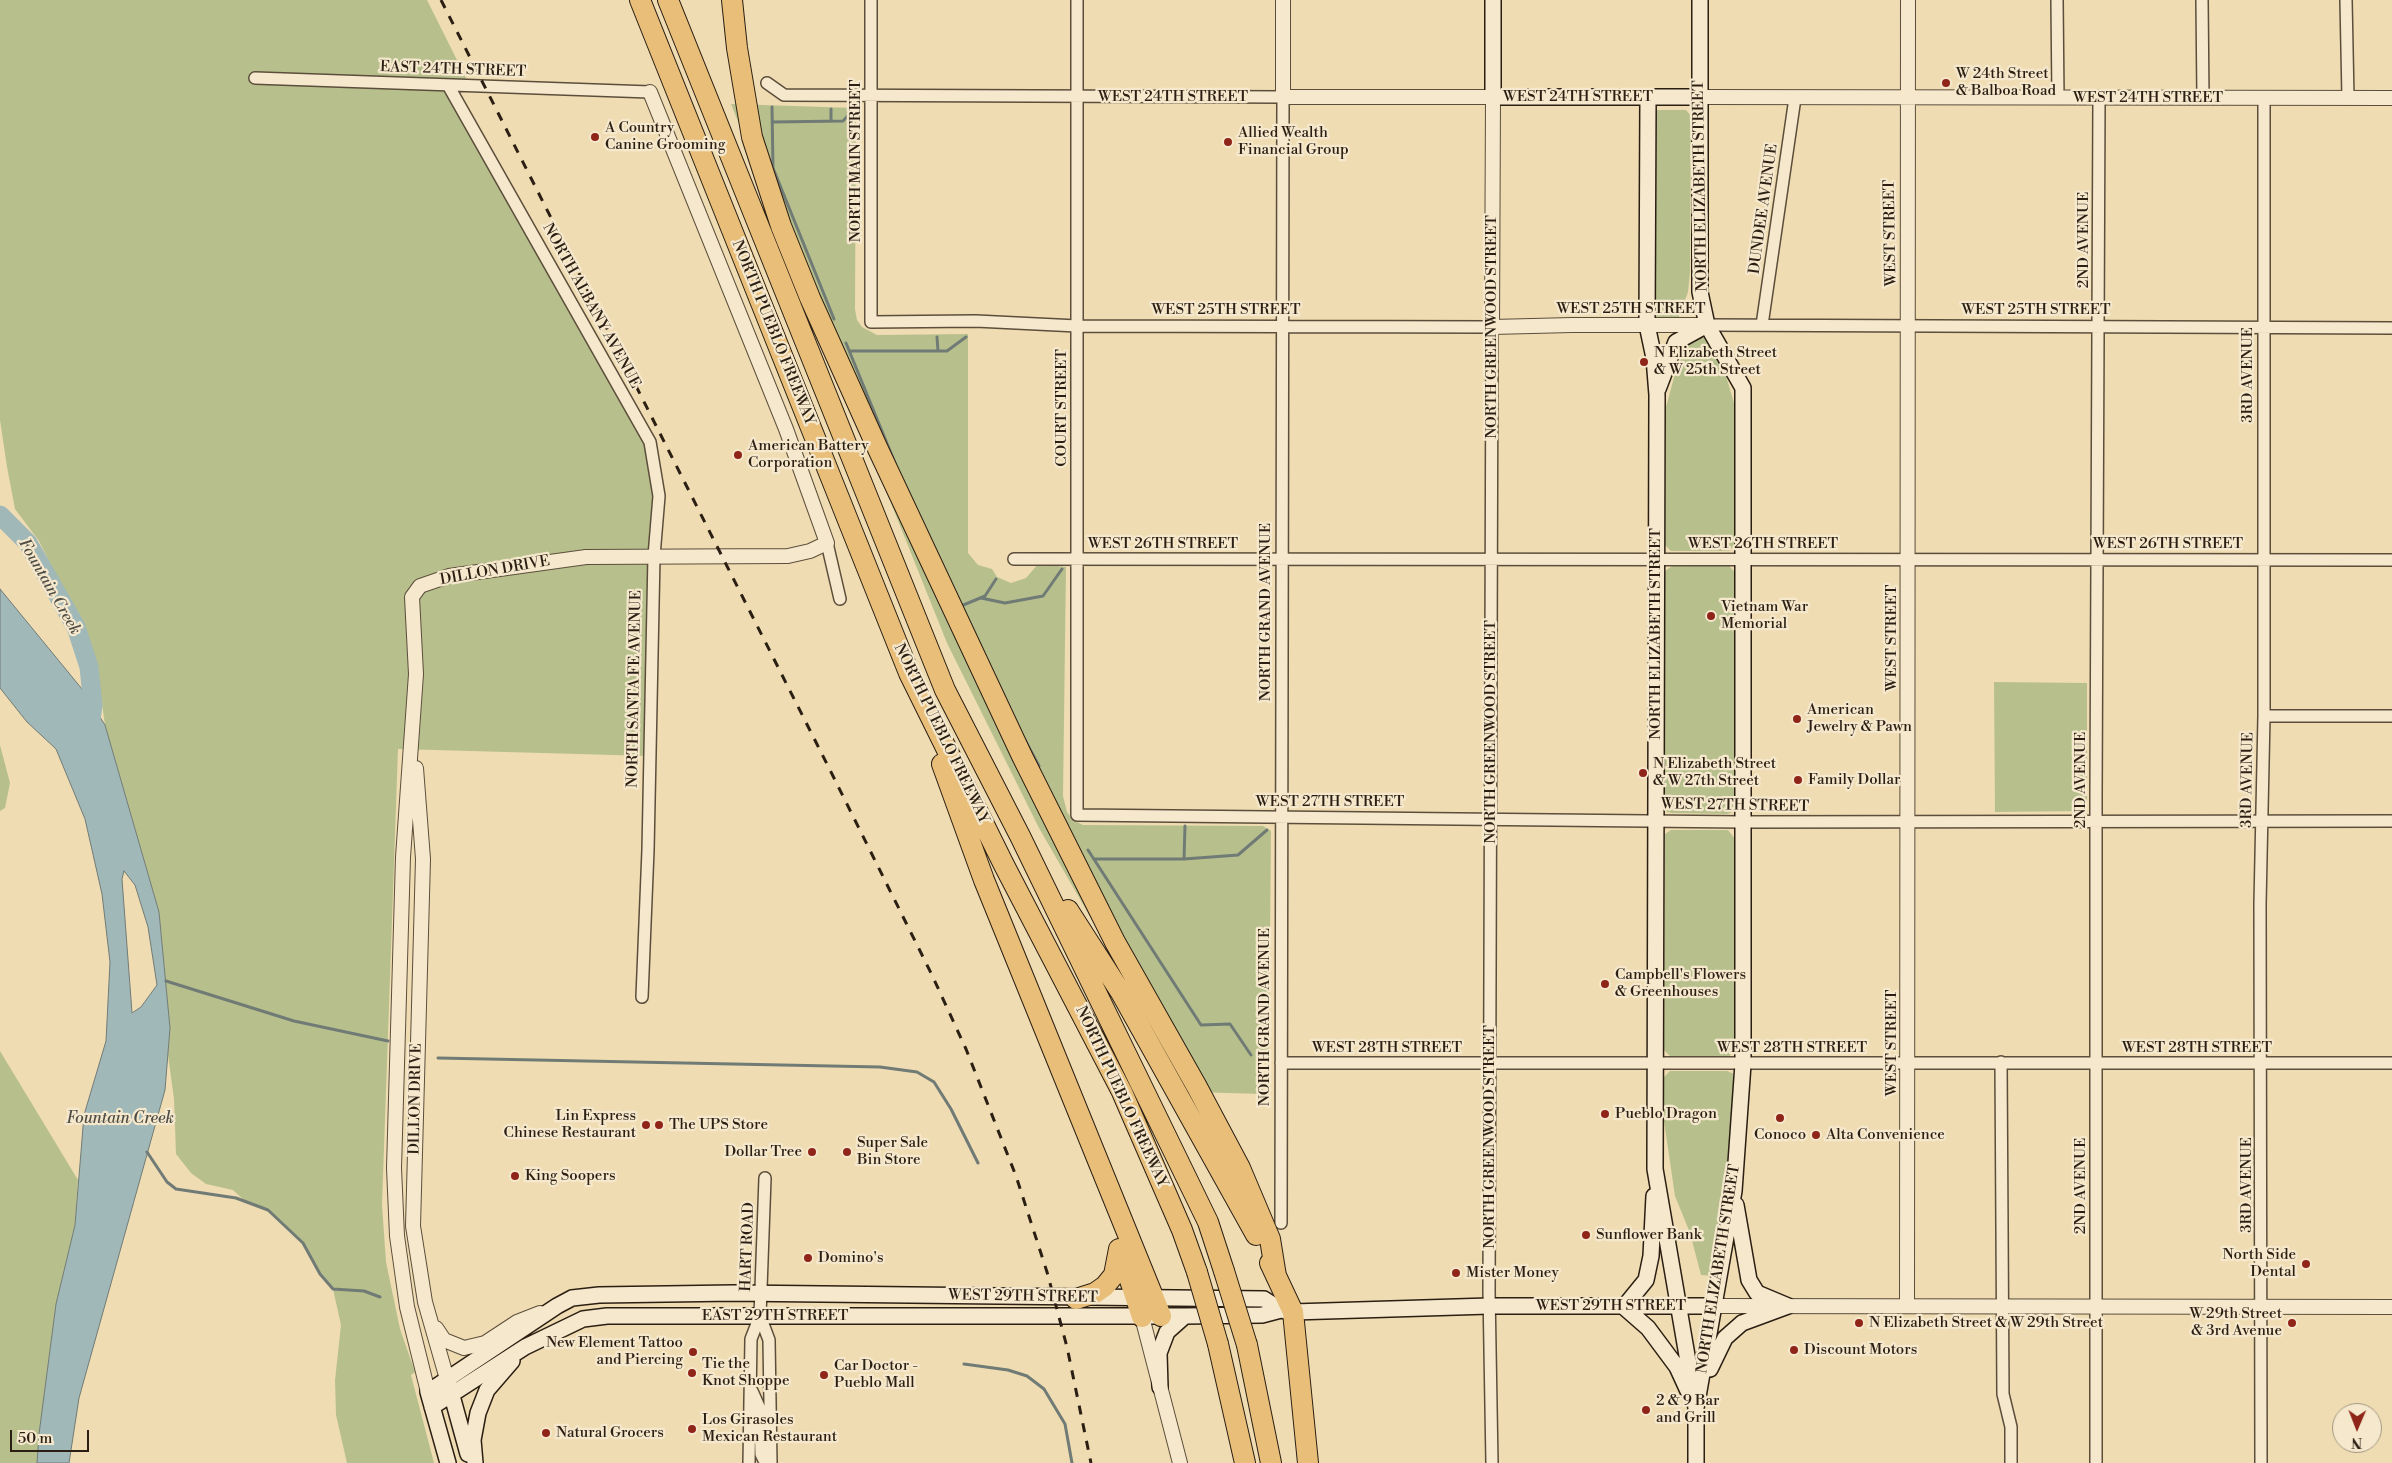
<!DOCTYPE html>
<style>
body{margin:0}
#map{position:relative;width:2392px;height:1463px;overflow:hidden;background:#efdcb2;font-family:"Libre Bodoni",serif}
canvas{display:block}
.north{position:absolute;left:2332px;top:1403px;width:50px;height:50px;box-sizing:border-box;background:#f5e8cd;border:1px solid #a49883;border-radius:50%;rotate:181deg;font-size:14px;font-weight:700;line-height:20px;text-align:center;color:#2b1f13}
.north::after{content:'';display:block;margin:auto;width:18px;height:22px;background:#8f2418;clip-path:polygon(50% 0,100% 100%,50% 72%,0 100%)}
.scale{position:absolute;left:10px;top:1430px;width:79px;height:22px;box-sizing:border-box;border:2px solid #2b1f13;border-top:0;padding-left:6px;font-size:15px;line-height:18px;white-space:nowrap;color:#2b1f13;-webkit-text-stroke:4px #f5e8cd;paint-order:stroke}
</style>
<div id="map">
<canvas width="2392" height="1463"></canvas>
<div class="north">N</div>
<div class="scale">50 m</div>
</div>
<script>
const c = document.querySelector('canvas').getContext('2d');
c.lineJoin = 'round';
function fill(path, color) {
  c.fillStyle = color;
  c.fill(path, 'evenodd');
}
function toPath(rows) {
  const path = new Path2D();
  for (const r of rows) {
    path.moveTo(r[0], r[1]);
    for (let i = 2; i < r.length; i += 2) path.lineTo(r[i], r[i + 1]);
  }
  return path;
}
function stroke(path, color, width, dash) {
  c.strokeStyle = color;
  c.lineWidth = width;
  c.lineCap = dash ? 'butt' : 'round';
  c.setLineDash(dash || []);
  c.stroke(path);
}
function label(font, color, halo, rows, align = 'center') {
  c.font = font + ' "Libre Bodoni",serif';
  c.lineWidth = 4.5;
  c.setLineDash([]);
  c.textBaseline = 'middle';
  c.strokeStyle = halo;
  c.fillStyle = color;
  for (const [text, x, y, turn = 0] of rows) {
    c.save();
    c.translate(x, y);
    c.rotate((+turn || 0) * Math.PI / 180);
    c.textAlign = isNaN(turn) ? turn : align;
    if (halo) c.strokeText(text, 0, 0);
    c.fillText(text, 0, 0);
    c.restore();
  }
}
fill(toPath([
 [0,0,427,0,470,86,448,85,650,442,659,496,650,756,398,749,382,1205,386,1262,400,1329,415,1372,411,1375,434,1463,347,1463,336,1415,335,1380,341,1325,333,1289,320,1274,303,1243,268,1210,246,1202,233,1190,206,1184,191,1173,176,1154,174,1099,168,1055,170,1028,159,912,105,725,97,668,70,603,39,541,15,509,7,467,0,420],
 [731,104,856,108,855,309,857,320,862,327,877,335,968,334,968,553,978,565,992,569,997,577,1011,583,1026,578,1038,564,1066,567,1063,796,1067,812,1073,820,1083,825,1263,826,1271,831,1269,1049,1263,1050,1263,1094,1191,1092,1039,828,947,643],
 [1654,110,1686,110,1691,116,1690,272,1688,292,1678,319,1653,319],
 [1700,336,1710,342,1723,366,1734,403,1735,545,1729,551,1671,551,1665,545,1666,407,1676,370,1689,341],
 [1672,566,1729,566,1735,572,1735,806,1733,812,1727,814,1672,813,1667,812,1665,808,1665,571],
 [1994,682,2087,683,2087,805,2084,811,1995,812],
 [0,745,10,783,5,808,0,811],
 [1671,830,1728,830,1735,839,1735,1051,1729,1056,1670,1056,1664,1050,1665,834],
 [0,1051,78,1180,75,1225,56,1304,39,1434,37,1463,0,1463],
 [1670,1071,1727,1071,1734,1074,1735,1077,1733,1129,1714,1276,1701,1275,1690,1233,1675,1196,1664,1121,1664,1077]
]), '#b7c08d');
const water = toPath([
 [0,589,82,689,105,725,159,912,170,1028,165,1090,79,1398,69,1463,37,1463,39,1434,56,1304,75,1225,84,1115,106,1041,110,962,102,894,85,819,56,749,27,722,0,688,0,589],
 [124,871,135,885,148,927,157,985,141,1007,132,1013,122,879,124,871]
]);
fill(water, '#a0b8b8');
stroke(water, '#717b76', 1);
stroke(toPath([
 [772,107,773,168,834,319],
 [831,121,831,109],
 [772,122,843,121,854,109],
 [937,337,938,351],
 [846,343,895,463],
 [850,351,947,351,966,337],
 [981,598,1005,603,1043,596,1062,569],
 [961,606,985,596,996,579],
 [1025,740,1039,766],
 [1088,850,1201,1025,1230,1024,1251,1055],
 [1094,859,1184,859,1238,855,1267,830],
 [1184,859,1185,826],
 [166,981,294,1021,388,1041],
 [438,1058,880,1067,917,1072,934,1082,951,1109,978,1163],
 [147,1152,167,1182,176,1189,236,1198,268,1210,303,1243,320,1274,333,1289,364,1291,380,1297],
 [964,1364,1008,1370,1027,1376,1044,1389,1065,1424,1072,1463]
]), '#717b76', 3);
stroke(toPath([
 [0,515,28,543,76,627,89,667,93,706,89,731]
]), '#a0b8b8', 19);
const minor = toPath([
 [871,0,871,322,976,321,1077,326,1492,327,1489,1291,1492,1463],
 [1077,0,1077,815,1742,822,2392,821],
 [2057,0,2058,98],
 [2202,0,2203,98],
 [2346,0,2348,98],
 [255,78,650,92],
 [767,83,784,95,1283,97,1281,1223],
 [448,85,650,442,659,496,654,556,648,850,642,997],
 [1707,325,2392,328],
 [1762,325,1795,98],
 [827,543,840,599],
 [1014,559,2392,560],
 [2264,716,2392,716],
 [2001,1062,2003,1394,2011,1427,2011,1463],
 [1281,1063,2392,1063],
 [760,1316,769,1340,771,1463],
 [752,1391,760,1409,761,1454,764,1460,771,1461],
 [749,1463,751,1339,760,1316,765,1178],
 [2096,1463,2096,794,2099,98],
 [2261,1463,2260,904,2264,716,2264,98]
]);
const tertiary = toPath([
 [1283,0,1283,97,1493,97,1492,327,1572,325,1707,325],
 [1700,97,2392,98],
 [416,768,423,859,413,1226,425,1302,447,1379],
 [1715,1306,2392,1307],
 [1907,1306,1908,0],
 [1142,1317,1180,1463],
 [436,1328,444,1340,464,1348,485,1343,517,1322,540,1313],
 [428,1392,407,1307,397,1236,394,1168,403,857,416,674,412,597,420,586,449,576,586,557,788,556,810,551,827,543,786,429,650,92]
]);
const secondary = toPath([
 [1493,0,1493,97,1700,97],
 [1648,97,1647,325,1654,358,1657,395,1655,1169,1696,1408,1696,1463],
 [1658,389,1676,342,1707,325],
 [1654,1196,1651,1256,1646,1280,1624,1307,1648,1328,1677,1367,1688,1391],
 [1736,1205,1749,1280,1757,1293,1788,1306],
 [1710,1369,1725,1338,1742,1323,1788,1306],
 [449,1385,468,1454],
 [1160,1387,1159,1353,1167,1332,1185,1316],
 [432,1407,525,1347,583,1319,607,1316,1185,1316,1262,1315,1281,1310],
 [1696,1408,1734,1191,1743,1064,1743,388,1707,325,1700,292,1700,0],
 [448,1463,428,1392,557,1306,572,1298,599,1295,734,1293,1264,1299,1281,1310,1293,1312,1489,1306,1715,1306],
 [475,1463,473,1440,478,1413,487,1390,512,1361]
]);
const motorway = toPath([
 [640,0,909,673,1004,865,1122,1092,1182,1230,1197,1272],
 [668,0,945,690,1020,836,1208,1222,1224,1271],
 [732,0,737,48,752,137,781,226,810,298,877,447,1022,756,1115,942,1197,1087,1240,1168,1270,1239,1276,1276],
 [942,764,984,880,1161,1316],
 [1068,910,1120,991,1256,1235],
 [1120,1250,1142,1317],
 [1270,1263,1293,1312,1308,1463],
 [1076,1299,1095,1293,1105,1286,1114,1275,1119,1249],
 [1218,1344,1245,1463],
 [1247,1345,1271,1463]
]);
stroke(minor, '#5c4e3b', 14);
stroke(tertiary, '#5c4e3b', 16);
stroke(secondary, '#2b1f13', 18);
stroke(motorway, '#2b1f13', 22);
stroke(minor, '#f5e8cd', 11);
stroke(tertiary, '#f5e8cd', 14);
stroke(secondary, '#f5e8cd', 15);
stroke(motorway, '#e8be79', 20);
stroke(toPath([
 [441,0,829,768,932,975,966,1049,1016,1176,1047,1272,1067,1347,1091,1463]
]), '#2b1f13', 3, [9, 9]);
const motorwayBridge = toPath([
 [1224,1271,1247,1345],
 [1197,1272,1218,1344]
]);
stroke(motorwayBridge, '#2b1f13', 22, []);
stroke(motorwayBridge, '#e8be79', 20);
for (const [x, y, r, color] of [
 [1946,83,5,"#8f2418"],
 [595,137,5,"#8f2418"],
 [1228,142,5,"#8f2418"],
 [1644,362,5,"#8f2418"],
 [738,455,5,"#8f2418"],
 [1711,616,5,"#8f2418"],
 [1797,719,5,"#8f2418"],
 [1643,773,5,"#8f2418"],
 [1798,780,5,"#8f2418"],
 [1605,984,5,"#8f2418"],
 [1605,1114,5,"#8f2418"],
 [1780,1118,5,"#8f2418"],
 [646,1125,5,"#8f2418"],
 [659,1125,5,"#8f2418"],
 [1816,1135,5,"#8f2418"],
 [812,1152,5,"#8f2418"],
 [847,1152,5,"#8f2418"],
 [515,1176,5,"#8f2418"],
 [1586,1235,5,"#8f2418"],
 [808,1258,5,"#8f2418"],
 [2306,1264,5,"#8f2418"],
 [1456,1273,5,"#8f2418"],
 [1859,1323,5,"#8f2418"],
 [2292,1323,5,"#8f2418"],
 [1794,1350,5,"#8f2418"],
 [693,1352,5,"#8f2418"],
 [692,1373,5,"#8f2418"],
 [824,1375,5,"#8f2418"],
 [1646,1410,5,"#8f2418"],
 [692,1429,5,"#8f2418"],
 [546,1433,5,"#8f2418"]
]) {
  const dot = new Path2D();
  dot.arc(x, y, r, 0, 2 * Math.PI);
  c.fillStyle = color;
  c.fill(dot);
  stroke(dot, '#f5e8cd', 2);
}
label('15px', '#2b1f13', '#f5e8cd', [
 ["EAST 24TH STREET",453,70,2],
 ["WEST 24TH STREET",1173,97],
 ["WEST 24TH STREET",1578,97],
 ["WEST 24TH STREET",2148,98],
 ["NORTH MAIN STREET",856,161,-90],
 ["NORTH ELIZABETH STREET",1701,186,-91],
 ["DUNDEE AVENUE",1764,209,-82],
 ["WEST STREET",1891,233,-91],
 ["2ND AVENUE",2084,240,-90],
 ["NORTH ALBANY AVENUE",591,306,61],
 ["WEST 25TH STREET",1631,309],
 ["WEST 25TH STREET",1226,310],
 ["WEST 25TH STREET",2036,310],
 ["NORTH GREENWOOD STREET",1492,327,-90],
 ["NORTH PUEBLO FREEWAY",773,333,68],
 ["3RD AVENUE",2248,375,-90],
 ["COURT STREET",1062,408,-90],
 ["WEST 26TH STREET",1163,544],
 ["WEST 26TH STREET",1763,544],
 ["WEST 26TH STREET",2168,544],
 ["DILLON DRIVE",495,571,-10],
 ["NORTH GRAND AVENUE",1266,612,-90],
 ["NORTH ELIZABETH STREET",1656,634,-90],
 ["WEST STREET",1892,638,-90],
 ["NORTH SANTA FE AVENUE",635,689,-89],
 ["NORTH GREENWOOD STREET",1491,732,-90],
 ["NORTH PUEBLO FREEWAY",941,734,64],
 ["2ND AVENUE",2081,780,-90],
 ["3RD AVENUE",2248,780,-89],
 ["WEST 27TH STREET",1330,802],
 ["WEST 27TH STREET",1735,806,1],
 ["NORTH GRAND AVENUE",1265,1017,-90],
 ["WEST STREET",1892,1043,-90],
 ["WEST 28TH STREET",1387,1048],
 ["WEST 28TH STREET",1792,1048],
 ["WEST 28TH STREET",2197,1048],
 ["NORTH PUEBLO FREEWAY",1121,1097,65],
 ["DILLON DRIVE",416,1099,-89],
 ["NORTH GREENWOOD STREET",1490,1137,-90],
 ["3RD AVENUE",2247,1185,-90],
 ["2ND AVENUE",2081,1186,-90],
 ["HART ROAD",748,1247,-88],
 ["NORTH ELIZABETH STREET",1719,1269,-81],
 ["WEST 29TH STREET",1023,1297,1],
 ["WEST 29TH STREET",1611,1306],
 ["EAST 29TH STREET",775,1316]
]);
label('15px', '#2b1f13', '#f5e8cd', [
 ["W 24th Street",1956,74],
 ["& Balboa Road",1956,91],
 ["A Country",605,128],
 ["Canine Grooming",605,145],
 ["Allied Wealth",1238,133],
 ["Financial Group",1238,150],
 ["N Elizabeth Street",1654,353],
 ["& W 25th Street",1654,370],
 ["American Battery",748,446],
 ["Corporation",748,463],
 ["Vietnam War",1721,607],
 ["Memorial",1721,624],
 ["American",1807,710],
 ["Jewelry & Pawn",1807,727],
 ["N Elizabeth Street",1653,764],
 ["& W 27th Street",1653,781],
 ["Family Dollar",1808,780],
 ["Campbell's Flowers",1615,975],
 ["& Greenhouses",1615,992],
 ["Pueblo Dragon",1615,1114],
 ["Lin Express",636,1116,"right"],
 ["Chinese Restaurant",636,1133,"right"],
 ["The UPS Store",669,1125],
 ["Conoco",1780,1135,"center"],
 ["Alta Convenience",1826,1135],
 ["Super Sale",857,1143],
 ["Bin Store",857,1160],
 ["Dollar Tree",802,1152,"right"],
 ["King Soopers",525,1176],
 ["Sunflower Bank",1596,1235],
 ["North Side",2296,1255,"right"],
 ["Dental",2296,1272,"right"],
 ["Domino's",818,1258],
 ["Mister Money",1466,1273],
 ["W 29th Street",2282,1314,"right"],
 ["& 3rd Avenue",2282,1331,"right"],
 ["N Elizabeth Street & W 29th Street",1869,1323],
 ["New Element Tattoo",683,1343,"right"],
 ["and Piercing",683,1360,"right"],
 ["Discount Motors",1804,1350],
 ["Tie the",702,1364],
 ["Knot Shoppe",702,1381],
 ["Car Doctor -",834,1366],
 ["Pueblo Mall",834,1383],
 ["2 & 9 Bar",1656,1401],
 ["and Grill",1656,1418],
 ["Los Girasoles",702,1420],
 ["Mexican Restaurant",702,1437],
 ["Natural Grocers",556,1433]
], 'left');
label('italic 16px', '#4e4d45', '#f5e8cd', [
 ["Fountain Creek",49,587,60],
 ["Fountain Creek",120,1119]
]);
</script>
